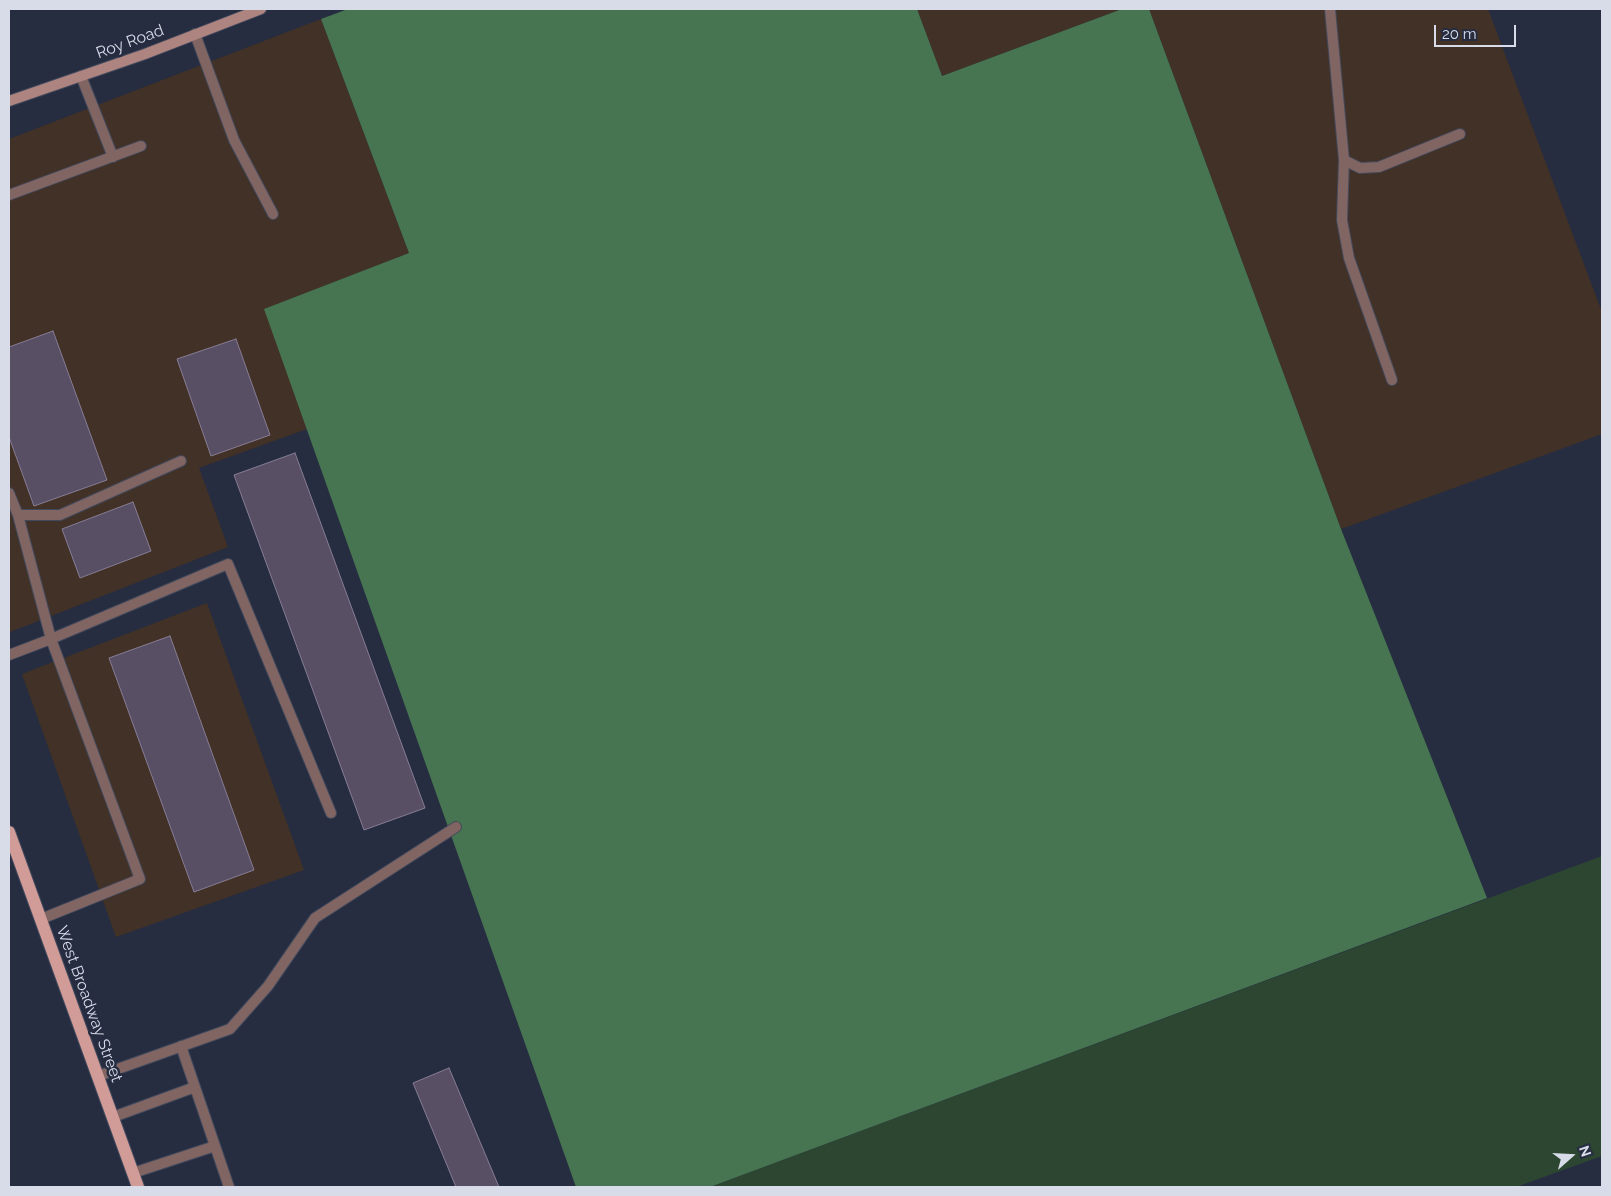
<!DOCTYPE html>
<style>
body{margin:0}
#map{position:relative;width:1611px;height:1196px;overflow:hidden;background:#262d41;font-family:Raleway,sans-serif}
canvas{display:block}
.frame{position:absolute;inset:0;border:10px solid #d8dce9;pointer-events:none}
.north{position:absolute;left:1546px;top:1131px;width:50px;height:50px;-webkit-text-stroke:4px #262d41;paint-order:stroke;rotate:71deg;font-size:14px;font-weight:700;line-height:20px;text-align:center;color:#d8dce9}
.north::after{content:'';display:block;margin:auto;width:18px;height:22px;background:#d8dce9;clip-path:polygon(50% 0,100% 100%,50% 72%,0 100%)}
.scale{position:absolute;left:1434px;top:25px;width:82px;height:22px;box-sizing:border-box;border:2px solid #d8dce9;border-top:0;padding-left:6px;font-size:15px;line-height:18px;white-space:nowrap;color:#d8dce9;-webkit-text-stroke:4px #262d41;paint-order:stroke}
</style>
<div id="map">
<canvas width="1611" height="1196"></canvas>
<div class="frame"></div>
<div class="north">N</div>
<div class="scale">20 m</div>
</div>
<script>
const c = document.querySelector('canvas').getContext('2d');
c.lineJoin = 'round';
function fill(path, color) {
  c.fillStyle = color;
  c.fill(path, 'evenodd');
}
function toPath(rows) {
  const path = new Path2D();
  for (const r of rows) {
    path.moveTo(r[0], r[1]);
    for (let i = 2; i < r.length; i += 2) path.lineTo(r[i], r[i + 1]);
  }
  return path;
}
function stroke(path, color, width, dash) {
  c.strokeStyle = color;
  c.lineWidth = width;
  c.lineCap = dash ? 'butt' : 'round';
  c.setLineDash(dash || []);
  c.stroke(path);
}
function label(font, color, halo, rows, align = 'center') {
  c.font = font + ' Raleway,sans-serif';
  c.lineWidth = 5;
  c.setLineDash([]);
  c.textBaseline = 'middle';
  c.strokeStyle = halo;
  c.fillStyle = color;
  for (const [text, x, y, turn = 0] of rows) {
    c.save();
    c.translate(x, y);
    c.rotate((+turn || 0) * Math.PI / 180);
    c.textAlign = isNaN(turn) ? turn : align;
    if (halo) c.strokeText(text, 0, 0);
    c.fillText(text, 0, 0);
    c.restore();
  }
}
fill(toPath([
 [917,9,1122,9,942,76],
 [1149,9,1488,9,1602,312,1602,434,1341,529],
 [321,19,409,253,265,309,307,429,199,468,228,547,10,632,9,139],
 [207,603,304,870,116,937,22,674]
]), '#423127');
fill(toPath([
 [1602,856,1602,1156,1516,1187,710,1187]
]), '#2d4632');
fill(toPath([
 [348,9,917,9,942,76,1122,9,1149,9,1341,529,1487,898,710,1187,576,1187,264,309,409,253,321,19]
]), '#477551');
const building = toPath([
 [53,331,107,480,34,506,9,437,9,347,53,331],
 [236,339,270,435,211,456,177,359,236,339],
 [295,453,425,808,364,830,234,475,295,453],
 [133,502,151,551,80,578,62,529,133,502],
 [170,636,254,870,194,892,109,658,170,636],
 [449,1068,499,1187,456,1187,413,1083,449,1068]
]);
fill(building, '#584f65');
stroke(building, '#877d95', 1);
const lane = toPath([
 [1330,9,1344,160,1360,168,1379,167,1460,134],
 [195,34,234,140,273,214],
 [81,76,113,157],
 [1344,160,1342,220,1349,258,1392,380],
 [9,195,141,146],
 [9,493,18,515,60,515,181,461],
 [18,515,51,639,228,564,331,813],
 [9,655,51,639,140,879,41,919],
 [181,1046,229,1187],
 [98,1076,230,1029,268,986,315,918,456,827],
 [113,1117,195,1087],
 [133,1173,215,1146]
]);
const secondary = toPath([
 [9,101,145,54,261,9]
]);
const primary = toPath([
 [9,832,138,1187]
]);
stroke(lane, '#42495c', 12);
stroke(secondary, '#42495c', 12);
stroke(primary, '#42495c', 14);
stroke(lane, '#806563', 10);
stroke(secondary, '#ae8481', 10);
stroke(primary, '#d19c98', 12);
label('16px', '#d8dce9', '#262d41', [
 ["Roy Road",130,42,-20],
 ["West Broadway Street",89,1004,70]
]);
</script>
